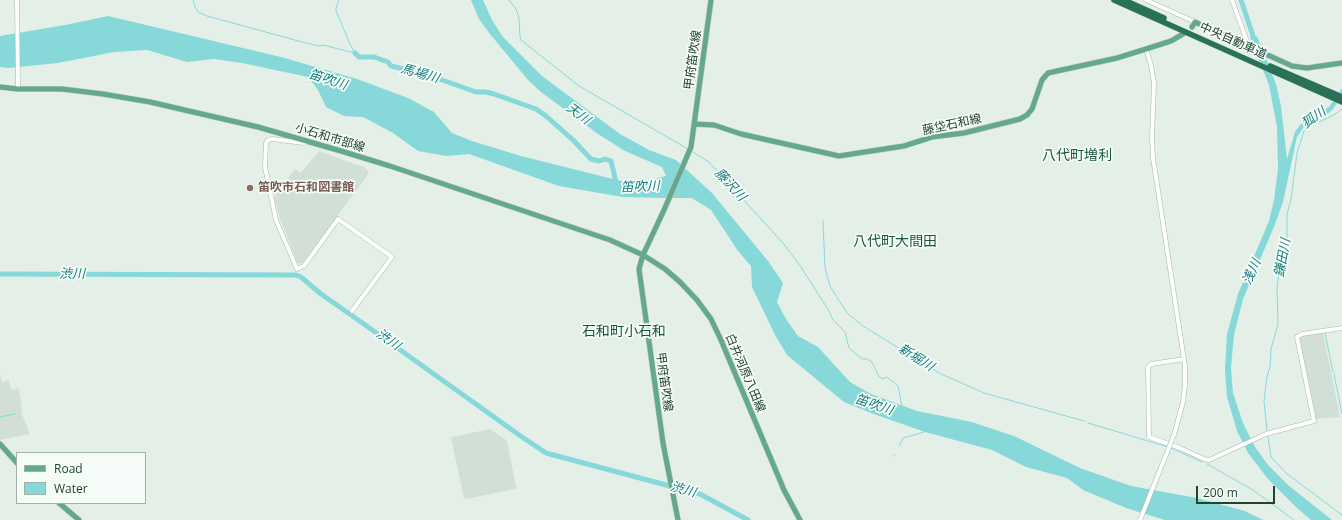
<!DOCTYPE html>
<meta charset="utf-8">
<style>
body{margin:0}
#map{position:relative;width:1342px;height:520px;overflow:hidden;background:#e4efe8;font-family:"Open Sans",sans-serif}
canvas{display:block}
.legend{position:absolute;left:16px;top:452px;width:130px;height:52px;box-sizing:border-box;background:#f5fbf7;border:1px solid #a0b1a9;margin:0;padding:5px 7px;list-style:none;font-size:12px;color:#214334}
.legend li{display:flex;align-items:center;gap:8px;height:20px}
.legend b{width:20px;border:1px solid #a0b1a9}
.scale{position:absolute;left:1196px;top:486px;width:79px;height:18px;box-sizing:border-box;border:2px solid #214334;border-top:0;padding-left:5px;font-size:12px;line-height:14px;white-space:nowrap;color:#214334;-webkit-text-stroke:3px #f5fbf7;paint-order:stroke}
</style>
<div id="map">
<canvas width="1342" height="520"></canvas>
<ul class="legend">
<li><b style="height:5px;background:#64a98d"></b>Road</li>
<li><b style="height:11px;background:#87d9d9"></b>Water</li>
</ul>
<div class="scale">200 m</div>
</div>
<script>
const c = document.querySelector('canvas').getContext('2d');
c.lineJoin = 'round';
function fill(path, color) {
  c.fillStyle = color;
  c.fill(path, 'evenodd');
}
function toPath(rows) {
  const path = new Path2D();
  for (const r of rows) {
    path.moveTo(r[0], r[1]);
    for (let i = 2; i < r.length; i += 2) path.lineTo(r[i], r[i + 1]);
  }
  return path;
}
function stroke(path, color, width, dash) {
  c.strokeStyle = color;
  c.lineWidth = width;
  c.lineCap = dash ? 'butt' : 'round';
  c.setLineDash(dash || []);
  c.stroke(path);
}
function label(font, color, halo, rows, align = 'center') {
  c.font = font + ' "Open Sans","Noto Sans JP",sans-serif';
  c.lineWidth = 3.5;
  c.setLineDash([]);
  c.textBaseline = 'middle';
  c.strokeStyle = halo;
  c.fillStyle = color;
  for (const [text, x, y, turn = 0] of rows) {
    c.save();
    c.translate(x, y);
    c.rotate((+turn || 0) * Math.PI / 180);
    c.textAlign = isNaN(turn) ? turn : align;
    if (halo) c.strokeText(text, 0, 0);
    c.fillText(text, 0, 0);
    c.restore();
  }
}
fill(toPath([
 [319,151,366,168,369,173,303,263,298,264,279,216,274,197,295,169,301,173],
 [1323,333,1340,417,1316,419,1299,339,1301,336],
 [0,372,2,382,9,380,11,390,19,388,22,409,21,412,30,434,0,440],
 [490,429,507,441,516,487,515,489,466,499,464,498,451,438,452,437]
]), '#d2dfd7');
fill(toPath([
 [471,0,483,0,492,20,503,37,542,76,620,134,649,150,676,160,712,193,768,261,783,283,777,302,786,319,798,336,818,347,850,382,871,394,917,411,972,422,1014,436,1080,468,1131,486,1197,498,1245,511,1263,520,1165,520,1126,508,1083,490,1067,478,1026,467,992,450,925,432,871,413,844,402,787,355,775,335,752,287,751,266,738,251,711,210,692,198,660,198,622,197,559,186,469,154,446,156,418,151,393,133,363,117,344,116,326,107,318,90,308,77,242,63,214,59,187,62,147,50,114,52,58,63,8,68,0,67,0,36,65,25,108,16,281,57,357,79,408,98,434,112,452,133,472,141,521,156,633,184,666,176,662,167,625,151,598,134,541,92,528,80,490,34,479,19],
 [1257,36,1276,84,1281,106,1287,159,1295,132,1300,125,1329,107,1342,88,1342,96,1333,109,1326,115,1306,124,1297,137,1283,202,1274,227,1243,299,1234,335,1231,367,1233,393,1243,423,1255,447,1268,465,1288,485,1332,520,1311,520,1297,508,1268,479,1248,453,1237,431,1227,397,1225,370,1227,334,1238,294,1269,221,1274,200,1278,169,1277,127,1269,85,1250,37]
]), '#87d9d9');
stroke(toPath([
 [193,0,195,7,198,12,207,16,306,43,319,46,323,45,355,53],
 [339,0,336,8,336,11,350,44,355,53],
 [509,0,516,9,519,18,520,37,521,40,579,86,688,149],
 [691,151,709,162,783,243,801,267,829,311,833,320,845,332,849,348,862,359,867,359,872,362,878,375,882,379,887,377,898,386,902,406],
 [823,221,825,268,830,286,847,313,863,326,939,373,984,393,1084,421],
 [1325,333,1333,372],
 [1334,374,1342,414],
 [0,417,15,414],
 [1088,423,1168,447],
 [1267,430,1264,401,1267,376,1270,367,1271,349,1278,324,1277,288,1279,272,1285,256,1287,244,1287,214,1291,199,1297,153,1304,131,1310,126,1334,115,1342,109],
 [1268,437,1271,457,1286,473,1342,515],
 [899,446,903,438,924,432],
 [1171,448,1202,462],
 [894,456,894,455],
 [1207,464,1253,490,1294,520]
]), '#87d9d9', 1);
stroke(toPath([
 [1241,0,1255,42],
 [355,53,359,57,374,57,388,62,391,66,408,70,421,75,428,75,476,92,486,92,494,94,536,109,546,116,573,140,591,159,599,161,605,159,611,161,617,186],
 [0,274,296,275,301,277,321,294,354,317,522,437,546,453,700,494,748,520]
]), '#87d9d9', 5);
const minor = toPath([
 [17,0,18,89],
 [1146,0,1195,22],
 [1232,0,1249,47],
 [1146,49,1151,65,1154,83,1152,138,1153,158,1185,366,1185,384,1183,402,1174,435],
 [307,141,304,143,272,139,268,140,266,143,265,167,276,220,297,269,304,266,338,219,392,257,352,311],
 [1184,359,1151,364,1148,367,1149,437,1180,448,1204,459,1209,460,1266,434,1314,421,1297,337,1302,334,1342,328]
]);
const major = toPath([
 [1192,27,1195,22,1292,66,1307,68,1342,63],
 [0,87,18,89,62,89,103,94,150,102,258,127,341,151,390,166,610,240,643,255,665,269,680,282,697,300,711,319,721,340,784,490,800,520],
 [694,124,714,125,741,134,839,156,904,146,932,137,964,133,1020,119,1027,115,1032,109,1042,80,1048,73,1117,58,1146,49,1171,41,1183,34],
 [0,444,17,463],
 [59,503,79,520],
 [678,520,663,443,639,269,643,255,664,210,691,147,711,0]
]);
const highway = toPath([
 [1114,0,1342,102],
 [1124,0,1164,18],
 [1270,66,1342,97]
]);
stroke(minor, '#a6b8ae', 5);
stroke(major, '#c1cac6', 6);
stroke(highway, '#c1cac6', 6);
stroke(minor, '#fff', 4);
stroke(major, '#64a98d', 5);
stroke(highway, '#297258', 5.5);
const minorBridge = toPath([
 [1140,520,1174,435]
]);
stroke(minorBridge, '#a6b8ae', 5, []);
stroke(minorBridge, '#fff', 4);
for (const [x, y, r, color] of [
 [250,188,4,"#8d6e63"]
]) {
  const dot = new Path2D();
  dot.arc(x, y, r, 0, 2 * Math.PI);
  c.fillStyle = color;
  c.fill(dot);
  stroke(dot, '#f5fbf7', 1.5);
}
label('12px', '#214334', '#f5fbf7', [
 ["中央自動車道",1233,41,24],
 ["甲府笛吹線",693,60,-82],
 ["藤垈石和線",952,125,-12],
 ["小石和市部線",330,138,17],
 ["白井河原八田線",745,373,67],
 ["甲府笛吹線",664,382,82]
]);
label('bold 12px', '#785e54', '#f5fbf7', [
 ["笛吹市石和図書館",258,188]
], 'left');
label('italic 13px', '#147e80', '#f5fbf7', [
 ["馬場川",420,74,16],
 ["笛吹川",328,80,18],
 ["天川",578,114,37],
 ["狐川",1314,118,-35],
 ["藤沢川",730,185,47],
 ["笛吹川",640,187,-2],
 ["鎌田川",1283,258,-80],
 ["浅川",1252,272,-66],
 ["渋川",72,274],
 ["渋川",388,340,35],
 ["新堀川",916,358,32],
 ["笛吹川",874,405,19],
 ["渋川",683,490,16]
]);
label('14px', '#1a573f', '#f5fbf7', [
 ["八代町増利",1077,156],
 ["八代町大間田",895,242],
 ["石和町小石和",624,332]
]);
</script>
